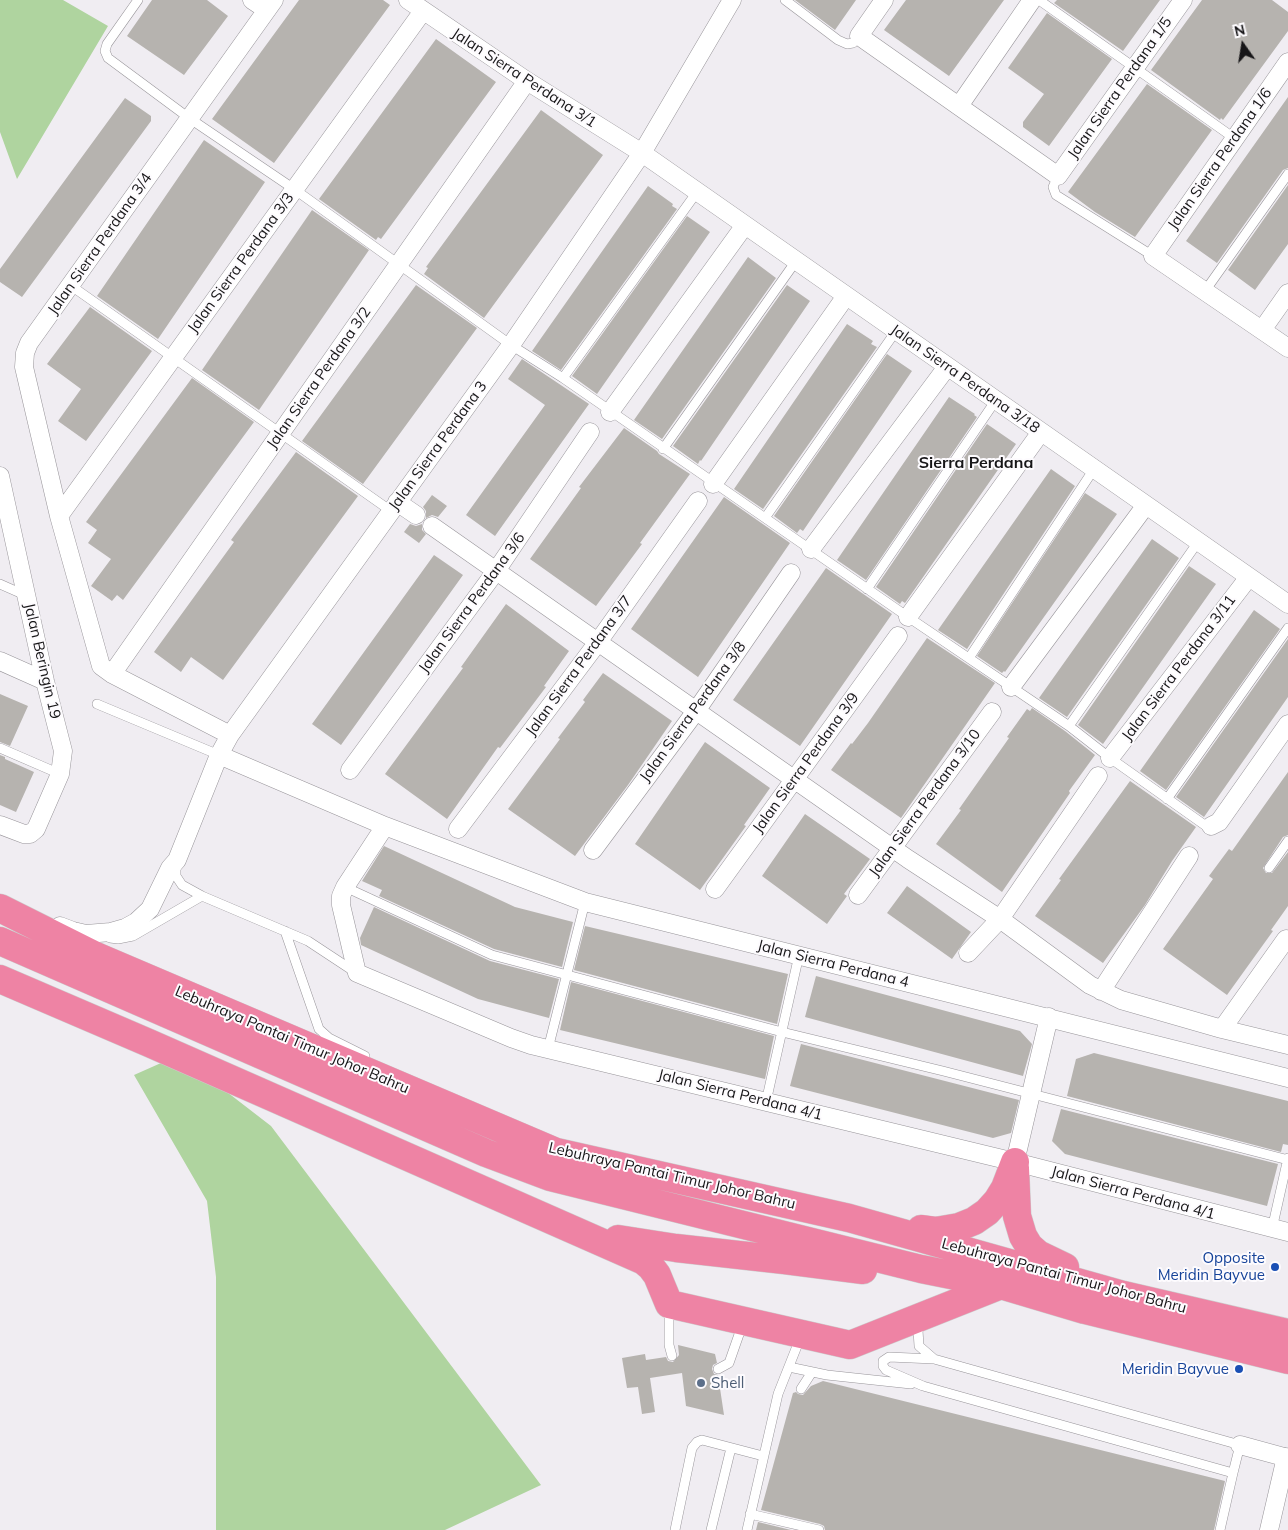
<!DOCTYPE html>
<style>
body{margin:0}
#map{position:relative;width:1288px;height:1530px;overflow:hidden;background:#f0edf2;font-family:Mulish,sans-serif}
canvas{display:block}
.north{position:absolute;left:1218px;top:20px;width:50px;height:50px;-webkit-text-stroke:4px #fdfbfe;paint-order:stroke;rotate:347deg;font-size:14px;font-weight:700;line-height:20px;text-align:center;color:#171618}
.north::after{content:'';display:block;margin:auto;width:18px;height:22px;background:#171618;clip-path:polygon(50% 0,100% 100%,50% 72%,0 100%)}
</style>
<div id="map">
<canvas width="1288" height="1530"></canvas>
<div class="north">N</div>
</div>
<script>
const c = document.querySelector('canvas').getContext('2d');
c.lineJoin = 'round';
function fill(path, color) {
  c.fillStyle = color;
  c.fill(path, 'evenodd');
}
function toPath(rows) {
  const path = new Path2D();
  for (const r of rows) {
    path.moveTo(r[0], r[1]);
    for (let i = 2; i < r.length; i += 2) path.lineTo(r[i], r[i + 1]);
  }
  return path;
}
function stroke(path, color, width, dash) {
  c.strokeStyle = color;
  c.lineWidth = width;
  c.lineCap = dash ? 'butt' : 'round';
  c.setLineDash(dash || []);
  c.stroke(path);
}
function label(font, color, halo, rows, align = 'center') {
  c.font = font + ' Mulish,sans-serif';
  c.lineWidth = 4;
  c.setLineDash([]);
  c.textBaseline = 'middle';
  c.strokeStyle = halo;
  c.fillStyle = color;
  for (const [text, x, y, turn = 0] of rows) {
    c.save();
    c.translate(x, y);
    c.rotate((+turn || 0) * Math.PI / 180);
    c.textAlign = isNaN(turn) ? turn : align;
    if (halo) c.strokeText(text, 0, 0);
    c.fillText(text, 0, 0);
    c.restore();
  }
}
fill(toPath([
 [0,0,63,0,108,26,17,179,0,132],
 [179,1055,271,1126,541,1485,445,1530,216,1530,216,1277,207,1201,134,1075]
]), '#afd49f');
fill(toPath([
 [152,0,207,0,228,16,184,75,127,36],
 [299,0,383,0,390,5,274,163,212,119],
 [795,0,856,0,835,30],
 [906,0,1004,0,949,76,884,30],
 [1057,0,1160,0,1123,51,1054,3],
 [1202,0,1272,0,1288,12,1288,31,1223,120,1221,118,1220,120,1151,70],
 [1047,13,1112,59,1049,146,1023,127,1023,122,1044,94,1008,68],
 [436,39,496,82,381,239,378,237,376,240,319,199],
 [1147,84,1212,130,1135,237,1095,212,1068,192],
 [1288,97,1288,168,1283,170,1217,263,1186,241],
 [125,98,151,116,151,121,22,297,0,282,0,269],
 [541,110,603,155,484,318,424,274,428,268,426,267],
 [204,140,265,182,158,339,97,296],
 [1288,185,1288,244,1255,290,1228,270],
 [648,186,673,204,672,206,677,209,561,370,532,351],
 [312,210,369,250,259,410,202,370],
 [687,216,710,232,597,394,572,376],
 [748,257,776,278,662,439,634,420],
 [416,285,477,328,363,484,302,441],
 [787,285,810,301,701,461,700,460,698,464,673,446],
 [90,307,152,351,86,441,58,421,81,389,47,364],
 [847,324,873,341,871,344,877,347,763,509,734,489],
 [887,354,912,371,803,531,800,529,797,533,774,516],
 [522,359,589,404,495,536,466,515,545,405,508,379],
 [192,378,254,422,123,600,117,595,112,601,91,586,111,559,88,543,97,530,86,522],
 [949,397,975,414,974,415,977,417,866,580,837,560],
 [987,424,1016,444,905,603,902,601,900,604,876,587],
 [624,428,657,451,659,454,690,474,640,543,642,544,596,606,530,559,581,488,579,487],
 [296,452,358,496,223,680,191,657,181,672,154,652,234,542,231,540],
 [1051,469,1075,486,967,649,938,630],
 [1085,493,1117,514,1005,672,1004,671,1002,673,977,656],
 [432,495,447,506,438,517,432,515,426,518,426,511,423,507],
 [724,497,790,543,698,677,631,629],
 [410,524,416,526,422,524,422,530,426,534,419,543,404,532],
 [1152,539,1179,558,1067,717,1039,698],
 [434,555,463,575,341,745,312,724],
 [1189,566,1216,584,1103,744,1078,725],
 [826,568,892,614,800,746,733,700],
 [506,604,569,651,544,686,546,687,500,748,498,747,447,819,385,774,463,668,461,667],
 [1254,610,1280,629,1166,790,1140,771],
 [927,638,995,683,901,818,831,770,851,743,852,744,868,723],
 [1288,639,1288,697,1204,817,1176,797],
 [603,673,672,721,628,785,575,856,508,809,560,739,558,738,585,702,583,700],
 [0,694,28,706,10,746,0,742],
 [1032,708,1065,731,1095,755,1069,791,1070,793,1002,892,936,844,961,810,959,809,1009,738,1007,737,1027,709,1030,711],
 [705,742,770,788,744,825,746,826,700,890,635,844],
 [0,755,5,757,5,759,34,772,16,812,0,805],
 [1288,772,1288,835,1283,837,1263,868,1266,873,1272,873,1288,852,1288,906,1271,930,1273,931,1227,995,1163,949,1213,879,1209,876,1229,849,1232,851],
 [1130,781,1196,827,1172,861,1145,905,1103,963,1035,916,1061,880,1059,879],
 [805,814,870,859,844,894,847,896,827,924,762,876],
 [384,846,515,907,573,922,562,967,494,949,379,896,382,890,362,881],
 [907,886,971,932,952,959,887,913],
 [374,907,490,961,559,979,549,1018,478,999,361,945,360,938],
 [585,926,788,974,777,1024,574,970],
 [816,976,1020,1031,1032,1044,1023,1076,805,1017],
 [571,982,774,1036,765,1079,560,1030],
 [801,1044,1019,1100,1011,1133,993,1138,790,1086],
 [1094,1053,1288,1101,1288,1145,1283,1144,1281,1152,1067,1096,1076,1059],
 [1061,1109,1278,1164,1267,1206,1065,1154,1052,1141],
 [678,1345,715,1354,717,1363,713,1365,712,1369,714,1374,718,1375,724,1415,686,1406,682,1373,650,1378,655,1412,642,1414,638,1387,627,1388,622,1358,645,1354,646,1360,666,1357,668,1361,673,1362,679,1355],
 [823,1381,1225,1481,1214,1530,825,1530,824,1526,820,1524,761,1510,793,1393,796,1392,798,1394,803,1395,811,1386],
 [758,1522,791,1530,756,1530]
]), '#b6b3af');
const service = toPath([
 [138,0,107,44,105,51,108,58,189,118,294,189,511,345,563,378,908,617,1069,726,1110,758,1206,826,1211,826],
 [785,0,838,40,847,44,853,43,859,36],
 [1039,0,1234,138],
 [1058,176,1053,187,1056,195,1153,256],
 [70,285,391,511],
 [1205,291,1288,174],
 [563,378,697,192],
 [663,449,796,261],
 [765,518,896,331],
 [0,584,27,596],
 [867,589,996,400],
 [969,658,1094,469],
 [97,704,219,755],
 [1069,726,1198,542],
 [0,748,60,774],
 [1167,799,1288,628],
 [176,865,176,876,182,885,202,896,308,941,355,972],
 [1269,868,1288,841],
 [345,887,492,955,782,1032,943,1071,1288,1160],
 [285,931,319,1029,329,1038,365,1056],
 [110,938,118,939,133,936,202,896],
 [548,1049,585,902],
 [766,1102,799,955],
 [1272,1229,1288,1158],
 [669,1307,669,1345,672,1356],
 [921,1322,918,1330,919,1346,934,1359],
 [789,1367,827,1375,911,1384],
 [718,1369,729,1363,743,1323],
 [801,1389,812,1372],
 [750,1514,819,1530],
 [675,1530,692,1448,697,1442,702,1440,763,1456],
 [711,1530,731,1448],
 [747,1530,778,1394,801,1336],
 [1220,1530,1233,1473,1240,1445,934,1359,889,1357,883,1361,883,1366,886,1370,923,1386,1233,1473]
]);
const minor = toPath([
 [252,0,267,10],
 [408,0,527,81,642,153,1288,604],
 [884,0,859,36,1058,176,1183,0],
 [1288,62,1153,256,1288,348],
 [959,106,1032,0],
 [1262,330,1288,293],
 [610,412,745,225],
 [0,476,45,681,63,751,60,774,36,829,30,834,24,834,0,825],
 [713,484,846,296],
 [397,502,416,515],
 [59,516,423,11],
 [432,526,908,859,1000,919,1090,985,1121,1000,1222,1029,1288,1045],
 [811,549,947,367],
 [908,617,1041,432],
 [0,661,45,681],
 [112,674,527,81],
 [1011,687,1146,505],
 [230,735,112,674,101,666,59,516,24,367,25,353,29,343,274,0],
 [219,755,385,826,585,902,1288,1078],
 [1110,758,1249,577],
 [350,770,496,571,590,432],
 [385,826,345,887,341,896,341,905,357,973,511,1038,531,1045,1015,1162,1288,1232],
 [1211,826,1219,822,1288,724],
 [458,829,598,642,698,501],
 [593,850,696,711,791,573],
 [715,889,898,636],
 [858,895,992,712],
 [60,926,73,931,86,934,111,932,125,928,136,922,150,909,170,868,177,860,219,755,230,735,511,345,642,153,732,0],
 [968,953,1000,919,1098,776],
 [1101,991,1189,856],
 [1222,1029,1286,939],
 [1015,1162,1049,1017],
 [1240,1445,1288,1458],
 [1269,1530,1286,1457]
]);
const trunk = toPath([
 [0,908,98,957,556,1152,849,1218,1123,1295,1288,1333],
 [0,941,486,1153,550,1177,921,1269,1001,1285,1085,1310,1288,1360],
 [0,979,149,1043,644,1261,651,1267,657,1275,669,1304,850,1345,1001,1285],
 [1015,1168,1017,1216,1023,1236,1029,1246,1038,1254,1065,1267],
 [921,1229,936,1231,959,1227,974,1221,987,1212,997,1201,1005,1188,1015,1162],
 [618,1239,676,1248,784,1260,863,1270]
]);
stroke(service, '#98959a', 10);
stroke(minor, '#98959a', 19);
stroke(trunk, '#ccc', 29);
stroke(service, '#fff', 9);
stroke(minor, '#fff', 18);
stroke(trunk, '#ee83a4', 28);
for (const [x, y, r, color] of [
 [1275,1267,5,"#1a4fb4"],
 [1239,1369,5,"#1a4fb4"],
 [701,1383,5,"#5c6f8a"]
]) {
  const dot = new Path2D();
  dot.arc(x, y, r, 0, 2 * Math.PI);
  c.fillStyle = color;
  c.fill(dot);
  stroke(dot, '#fdfbfe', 2);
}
label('15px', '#171618', '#fdfbfe', [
 ["Jalan Sierra Perdana 3/1",524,78,33],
 ["Jalan Sierra Perdana 1/5",1120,88,-55],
 ["Jalan Sierra Perdana 1/6",1220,159,-55],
 ["Jalan Sierra Perdana 3/4",100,244,-55],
 ["Jalan Sierra Perdana 3/3",241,263,-54],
 ["Jalan Sierra Perdana 3/2",319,378,-55],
 ["Jalan Sierra Perdana 3/18",965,379,35],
 ["Jalan Sierra Perdana 3",438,446,-54],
 ["Jalan Sierra Perdana 3/6",472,603,-54],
 ["Jalan Beringin 19",42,661,77],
 ["Jalan Sierra Perdana 3/7",579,666,-54],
 ["Jalan Sierra Perdana 3/11",1179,668,-53],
 ["Jalan Sierra Perdana 3/8",693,712,-54],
 ["Jalan Sierra Perdana 3/9",806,763,-54],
 ["Jalan Sierra Perdana 3/10",925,803,-54],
 ["Jalan Sierra Perdana 4",833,964,14],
 ["Lebuhraya Pantai Timur Johor Bahru",292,1040,23],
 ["Jalan Sierra Perdana 4/1",740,1095,14],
 ["Lebuhraya Pantai Timur Johor Bahru",672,1176,13],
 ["Jalan Sierra Perdana 4/1",1133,1193,15],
 ["Lebuhraya Pantai Timur Johor Bahru",1064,1276,15]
]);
label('15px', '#164399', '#fdfbfe', [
 ["Opposite",1265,1258],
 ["Meridin Bayvue",1265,1275],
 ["Meridin Bayvue",1229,1369]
], 'right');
label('15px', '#4e5e75', '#fdfbfe', [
 ["Shell",711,1383]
], 'left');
label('bold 16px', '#171618', '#fdfbfe', [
 ["Sierra Perdana",976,463]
]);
</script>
